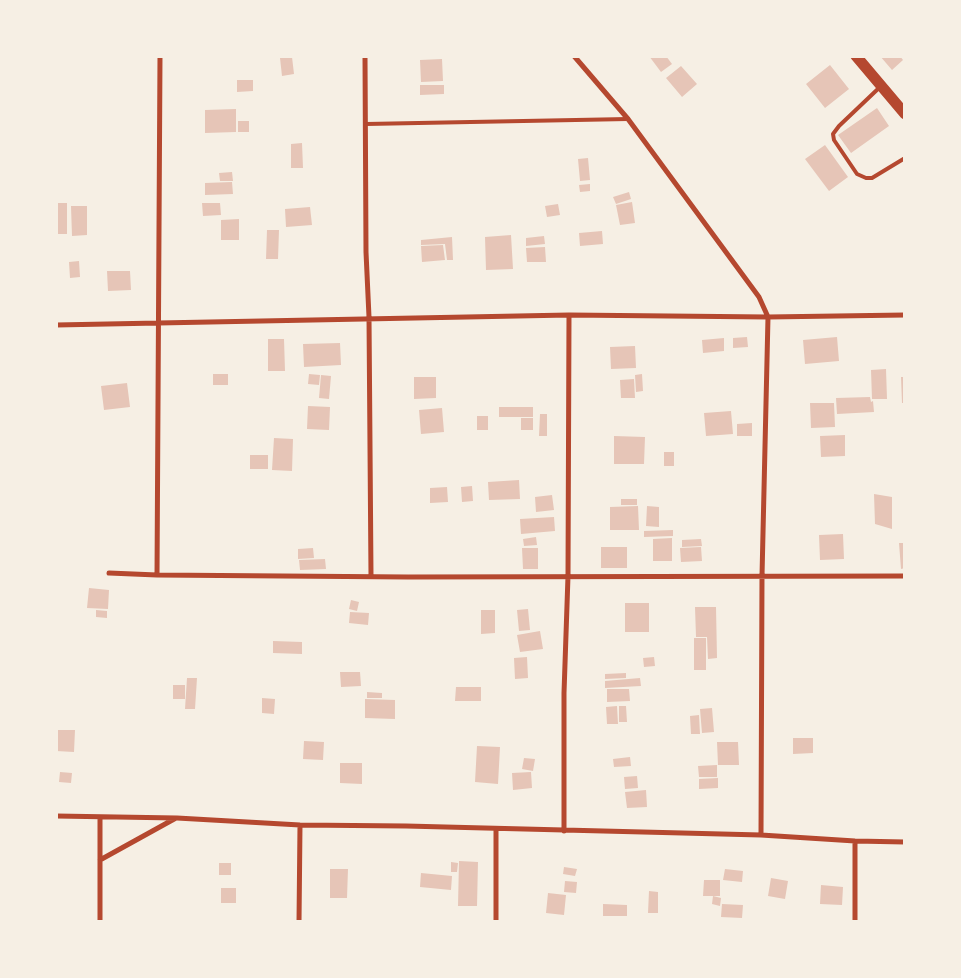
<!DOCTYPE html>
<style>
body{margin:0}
#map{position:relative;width:961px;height:978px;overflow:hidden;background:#f6efe4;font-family:"Archivo Narrow",sans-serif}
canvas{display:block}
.frame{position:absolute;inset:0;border:58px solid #f6efe4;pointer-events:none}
</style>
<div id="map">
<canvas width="961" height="978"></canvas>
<div class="frame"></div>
</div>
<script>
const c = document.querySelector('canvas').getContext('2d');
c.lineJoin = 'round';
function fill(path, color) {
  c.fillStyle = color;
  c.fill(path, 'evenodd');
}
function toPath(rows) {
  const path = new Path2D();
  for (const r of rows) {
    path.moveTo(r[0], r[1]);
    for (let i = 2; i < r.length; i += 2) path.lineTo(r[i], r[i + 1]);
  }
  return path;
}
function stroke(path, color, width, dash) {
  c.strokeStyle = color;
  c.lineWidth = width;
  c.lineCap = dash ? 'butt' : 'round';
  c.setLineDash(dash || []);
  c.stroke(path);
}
fill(toPath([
 [649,56,666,56,672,64,661,72],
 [880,56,900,56,903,60,892,70],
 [292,57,294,74,282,76,280,58],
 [442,59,443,81,421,82,420,60],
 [830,65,849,89,825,108,806,84],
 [681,66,697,84,682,97,666,78],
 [237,80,253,80,253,91,237,92],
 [420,85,444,85,444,94,420,95],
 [877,108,889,126,851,153,838,135],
 [236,109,236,132,205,133,205,110],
 [238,121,249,121,249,132,238,132],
 [302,143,303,168,291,168,291,144],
 [825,145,848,177,829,191,805,159],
 [588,158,590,180,580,181,578,159],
 [232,172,233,181,220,181,219,173],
 [232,182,233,194,205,195,205,183],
 [590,184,590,191,580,192,579,185],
 [629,192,631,199,616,204,613,197],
 [632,202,635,223,620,225,616,205],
 [57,203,67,203,67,234,57,234],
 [202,203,220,203,221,215,203,216],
 [558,204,560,215,547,217,545,206],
 [71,206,87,206,87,235,72,236],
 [310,207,312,225,286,227,285,209],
 [239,219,239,240,221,240,221,220],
 [267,230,279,230,278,259,266,259],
 [602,231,603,244,580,246,579,233],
 [511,235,513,269,486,270,485,237],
 [544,236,545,244,526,246,526,238],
 [452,237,453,260,447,260,445,244,421,245,421,240],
 [443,245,445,260,422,262,421,246],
 [545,247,546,262,527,262,526,248],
 [79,261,80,277,70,278,69,262],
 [107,271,130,271,131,290,108,291],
 [747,337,748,347,733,348,733,338],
 [837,337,839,361,805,364,803,340],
 [724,338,724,351,703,353,702,340],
 [268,339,284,339,285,371,268,371],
 [340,343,341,365,304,367,303,344],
 [635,346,636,368,611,369,610,347],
 [886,369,887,399,872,399,871,370],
 [213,374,228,374,228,385,213,385],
 [309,374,320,375,319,385,308,384],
 [642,374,643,391,636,392,635,375],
 [321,375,331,376,329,399,319,398],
 [414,377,436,377,436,398,414,399],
 [901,377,905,377,905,403,902,403],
 [634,379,635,398,621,398,620,380],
 [127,383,130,407,104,410,101,386],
 [870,397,871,402,873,401,874,412,837,414,836,398],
 [810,403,834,403,835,427,811,428],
 [308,406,330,407,329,430,307,429],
 [499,407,533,407,533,417,499,417],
 [442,408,444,432,421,434,419,410],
 [731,411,733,434,706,436,704,413],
 [540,414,547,414,547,436,539,436],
 [477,416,488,416,488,430,477,430],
 [521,418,533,418,533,430,521,430],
 [752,423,752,436,737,436,737,424],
 [845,435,845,456,821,457,820,436],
 [614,436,645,437,644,464,614,464],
 [274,438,293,439,292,471,272,470],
 [664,452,674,452,674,466,664,466],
 [250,455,268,455,268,469,250,469],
 [519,480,520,499,489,500,488,482],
 [472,486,473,501,462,502,461,487],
 [447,487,448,502,430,503,430,488],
 [874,494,892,497,892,529,875,524],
 [552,495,554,510,536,512,535,497],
 [621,499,637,499,637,505,621,505],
 [638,506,639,530,610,530,610,507],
 [647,506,659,507,659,527,646,526],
 [554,517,555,531,521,534,520,519],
 [673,530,673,536,644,537,644,531],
 [843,534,844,559,820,560,819,535],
 [536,537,537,545,524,546,523,539],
 [672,538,672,561,653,561,653,539],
 [701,539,702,546,682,547,682,540],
 [899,543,905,543,905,568,901,569],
 [601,547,627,547,627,568,601,568],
 [701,547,702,561,681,562,680,548],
 [313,548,314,558,298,559,298,549],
 [522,548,538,548,538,569,523,569],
 [325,559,326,569,300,570,299,560],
 [89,588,109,590,108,609,87,608],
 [351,600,359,602,357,611,349,609],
 [625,603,649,603,649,632,625,632],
 [695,607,716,607,717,658,708,659,707,637,696,637],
 [528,609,530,630,519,631,517,610],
 [96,610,107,611,107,618,96,617],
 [481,610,495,610,495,633,481,634],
 [350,612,369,613,368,625,349,623],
 [540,631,543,649,520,652,517,635],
 [694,638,706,638,706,670,694,670],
 [273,641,302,642,302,654,273,653],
 [527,657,528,678,515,679,514,658],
 [654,657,655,666,644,667,643,658],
 [340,672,360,672,361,686,341,687],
 [626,673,626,678,605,679,605,674],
 [187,678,197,678,195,709,185,709],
 [640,678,641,686,605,688,605,681],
 [173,685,185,685,185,699,173,699],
 [456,687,481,687,481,701,455,701],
 [607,689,629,689,630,701,607,702],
 [367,692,382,693,382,698,367,698],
 [262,698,275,699,274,714,262,713],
 [365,699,395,700,395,719,365,718],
 [617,706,618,724,607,724,606,707],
 [619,706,626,706,627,722,619,722],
 [712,708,714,732,702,733,700,709],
 [699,715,700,734,691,734,690,716],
 [56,730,75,730,74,752,56,751],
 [793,738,813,738,813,753,793,754],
 [304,741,324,742,323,760,303,759],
 [717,742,738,742,739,765,718,765],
 [477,746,500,747,498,784,475,782],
 [630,757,631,766,614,767,613,759],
 [524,758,535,759,533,771,522,769],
 [340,763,362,763,362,784,340,783],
 [717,765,717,777,699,777,698,766],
 [60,772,72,773,71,783,59,782],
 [531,772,532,788,513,790,512,773],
 [637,776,638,788,625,789,624,777],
 [718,778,718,788,699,789,699,779],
 [646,790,647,807,627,808,625,792],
 [459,861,478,862,477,906,458,906],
 [451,862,458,863,457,872,451,872],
 [219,863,231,863,231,875,219,875],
 [564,867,577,869,575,876,563,874],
 [330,869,348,869,347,898,330,898],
 [725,869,743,871,742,882,723,880],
 [421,873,452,876,451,890,420,887],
 [771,878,788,881,785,899,768,896],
 [704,880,720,880,720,896,703,896],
 [565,881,577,882,576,893,564,892],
 [821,885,843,887,842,905,820,904],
 [221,888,236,888,236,903,221,903],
 [649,891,658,892,658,913,648,913],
 [548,893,566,895,564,915,546,913],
 [713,896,721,898,720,906,712,904],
 [603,904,627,905,627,916,603,916],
 [722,904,743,905,742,918,721,917]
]), '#e6c5b7');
stroke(toPath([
 [880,87,839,126,833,134,834,140,857,174,866,178,872,178,905,158],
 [366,124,628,119]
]), '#b5482f', 4);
stroke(toPath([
 [365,56,366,252,369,317,371,576],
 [574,56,628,119,759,297,768,317,762,576,761,835],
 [56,325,569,315,768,317,905,315],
 [109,573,157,575,160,56],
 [157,575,408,577,905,576],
 [56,816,177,818,300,825,406,826,761,835,855,841,905,842],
 [564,831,564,693,568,576,569,315],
 [100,860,176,818],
 [100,922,100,817],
 [299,922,300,825],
 [496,922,496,829],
 [855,922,855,841]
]), '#b5482f', 5);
stroke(toPath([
 [856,56,905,114]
]), '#b5482f', 11);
</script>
